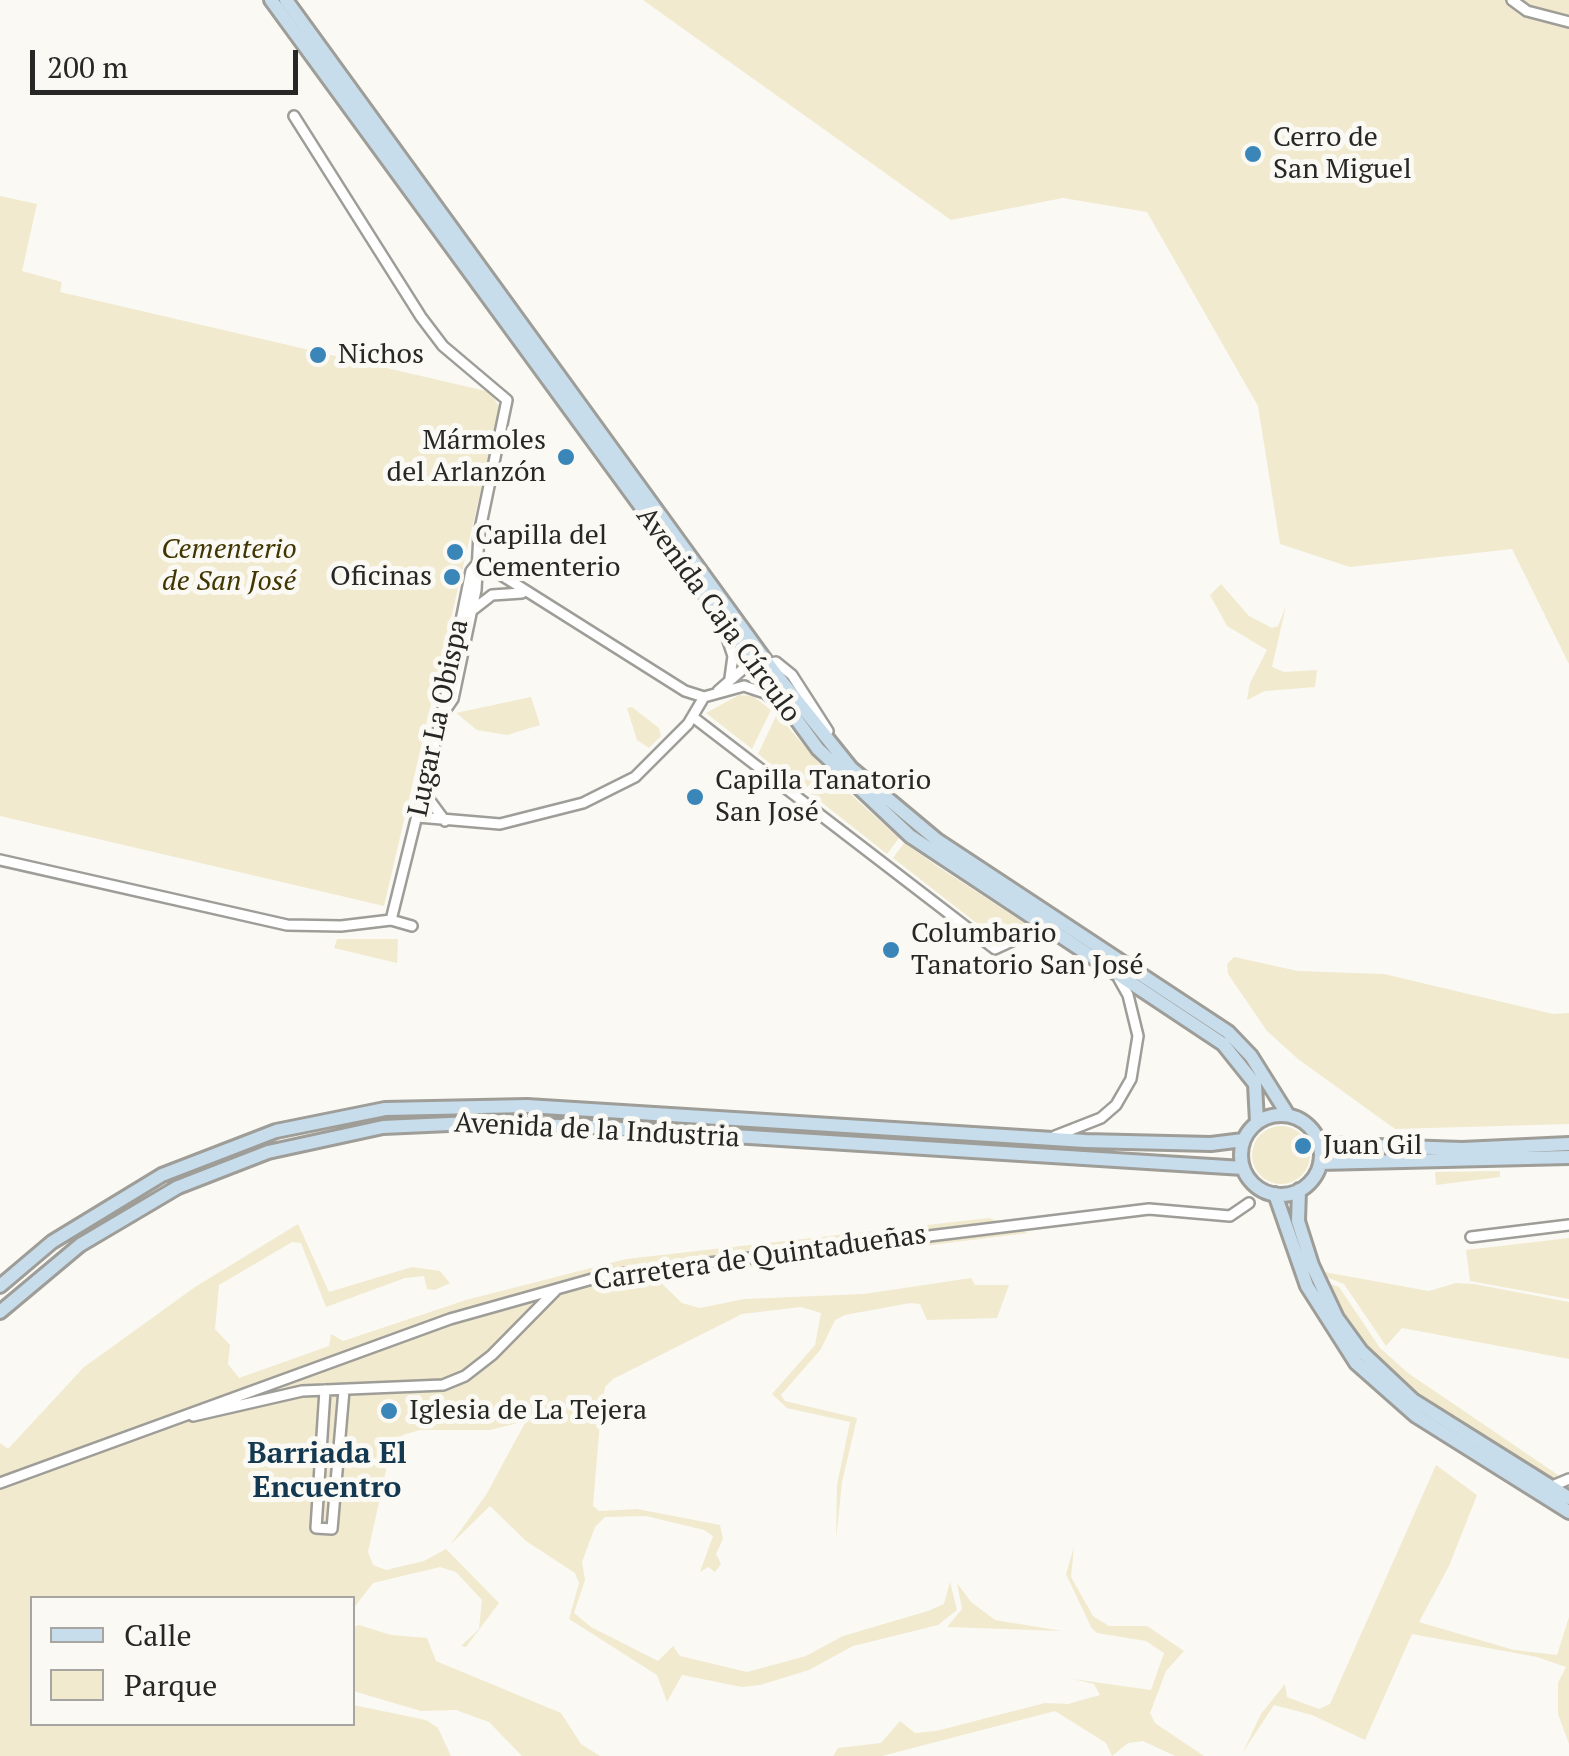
<!DOCTYPE html>
<meta charset="utf-8">
<style>
body{margin:0}
#map{position:relative;width:1569px;height:1756px;overflow:hidden;background:#faf9f4;font-family:"PT Serif",serif}
canvas{display:block}
.legend{position:absolute;left:30px;top:1596px;width:325px;height:130px;box-sizing:border-box;background:#faf9f4;border:2px solid #a6a5a1;margin:0;padding:12px 18px;list-style:none;font-size:30px;color:#272725}
.legend li{display:flex;align-items:center;gap:20px;height:50px}
.legend b{width:50px;border:2px solid #a6a5a1}
.scale{position:absolute;left:30px;top:50px;width:268px;height:45px;box-sizing:border-box;border:5px solid #272725;border-top:0;padding-left:12px;font-size:30px;line-height:35px;white-space:nowrap;color:#272725;-webkit-text-stroke:8px #faf9f4;paint-order:stroke}
</style>
<div id="map">
<canvas width="1569" height="1756"></canvas>
<ul class="legend">
<li><b style="height:12px;background:#c8ddec"></b>Calle</li>
<li><b style="height:28px;background:#f1eace"></b>Parque</li>
</ul>
<div class="scale">200 m</div>
</div>
<script>
const c = document.querySelector('canvas').getContext('2d');
c.lineJoin = 'round';
function fill(path, color) {
  c.fillStyle = color;
  c.fill(path, 'evenodd');
}
function toPath(rows) {
  const path = new Path2D();
  for (const r of rows) {
    if (r.length === 3) {
      path.moveTo(r[0] + r[2], r[1]);
      path.arc(r[0], r[1], r[2], 0, 2 * Math.PI);
      continue;
    }
    path.moveTo(r[0], r[1]);
    for (let i = 2; i < r.length; i += 2) path.lineTo(r[i], r[i + 1]);
  }
  return path;
}
function stroke(path, color, width, dash) {
  c.strokeStyle = color;
  c.lineWidth = width;
  c.lineCap = dash ? 'butt' : 'round';
  c.setLineDash(dash || []);
  c.stroke(path);
}
function label(font, color, halo, rows, align = 'center') {
  c.font = font + ' "PT Serif",serif';
  c.lineWidth = 10;
  c.setLineDash([]);
  c.textBaseline = 'middle';
  c.strokeStyle = halo;
  c.fillStyle = color;
  for (const [text, x, y, turn = 0] of rows) {
    c.save();
    c.translate(x, y);
    c.rotate((+turn || 0) * Math.PI / 180);
    c.textAlign = isNaN(turn) ? turn : align;
    if (halo) c.strokeText(text, 0, 0);
    c.fillText(text, 0, 0);
    c.restore();
  }
}
fill(toPath([
 [643,0,1569,0,1569,664,1512,549,1350,567,1280,544,1258,406,1147,212,1063,198,951,220],
 [0,196,37,204,22,271,62,282,60,292,490,392,500,408,384,906,0,816],
 [1221,584,1249,616,1272,628,1278,626,1286,606,1272,667,1284,672,1317,670,1315,687,1265,691,1247,700,1250,683,1267,650,1227,626,1210,595],
 [739,695,753,696,771,710,752,749,706,713],
 [531,697,540,725,507,735,477,730,456,713],
 [632,707,659,728,661,736,649,748,637,740,627,708],
 [777,714,823,768,805,790,758,754],
 [828,774,899,838,887,854,811,794],
 [904,843,943,870,1026,924,1009,937,997,939,893,858],
 [337,939,398,939,397,963,334,948],
 [1234,957,1298,971,1384,974,1553,1014,1569,1013,1569,1124,1395,1129,1298,1059,1267,1031,1228,974,1227,964],
 [1281,1155,29],
 [1500,1171,1500,1177,1436,1185,1435,1172],
 [989,1218,1028,1233,657,1279,682,1303,700,1308,744,1299,864,1294,971,1278,975,1285,1009,1285,997,1318,927,1320,920,1304,910,1303,845,1315,835,1320,821,1349,781,1395,785,1401,857,1418,842,1482,836,1539,837,1485,850,1422,787,1408,772,1394,815,1345,821,1313,801,1307,742,1314,613,1379,605,1387,601,1410,593,1506,599,1511,637,1509,720,1525,723,1539,716,1554,721,1564,715,1572,708,1567,700,1572,713,1536,704,1530,646,1516,605,1517,595,1527,582,1562,585,1580,574,1613,591,1627,658,1661,673,1646,680,1656,747,1672,806,1656,843,1636,928,1611,944,1604,950,1582,957,1610,938,1625,853,1646,809,1670,760,1685,742,1687,682,1675,667,1702,657,1675,569,1619,579,1583,575,1573,526,1541,490,1506,450,1545,486,1495,526,1421,490,1430,420,1430,403,1435,390,1452,368,1552,373,1565,386,1570,424,1561,446,1549,499,1603,466,1647,461,1646,479,1629,482,1600,456,1572,440,1567,373,1583,353,1609,352,1598,32,1598,32,1724,352,1724,353,1705,426,1720,438,1728,451,1756,0,1756,0,1443,8,1449,84,1367,112,1347,195,1287,298,1224,329,1292,412,1267,440,1271,450,1283,435,1290,427,1289,424,1276,405,1278,326,1307,301,1243,292,1242,219,1285,215,1329,230,1345,228,1364,239,1378,329,1346,331,1334,343,1341,466,1300,626,1259],
 [1569,1238,1569,1299,1470,1281,1466,1250],
 [1324,1272,1429,1291,1456,1283,1474,1284,1569,1302,1569,1359,1402,1328,1386,1346,1344,1284,1326,1277],
 [1324,1282,1339,1287,1380,1348,1408,1373,1561,1477,1554,1482,1409,1389,1363,1345],
 [1436,1465,1477,1495,1449,1566,1419,1622,1514,1650,1557,1655,1569,1617,1569,1744,1558,1714,1558,1683,1566,1667,1537,1657,1412,1634,1365,1740,1312,1715,1274,1705,1243,1752,1261,1714,1285,1684,1287,1697,1319,1709,1330,1704],
 [1074,1547,1071,1577,1093,1616,1109,1626,1147,1626,1184,1651,1166,1671,1150,1713,1155,1723,1204,1756,1175,1756,1143,1741,1128,1743,1112,1756,1106,1743,1055,1711,882,1756,833,1756,838,1748,881,1743,900,1721,915,1733,936,1731,1045,1703,1068,1704,1100,1695,1094,1684,1073,1679,1151,1690,1164,1653,1146,1641,1097,1633,1091,1627,1066,1574],
 [957,1583,971,1602,995,1620,1062,1631,947,1627,962,1609],
 [359,1625,391,1635,427,1638,436,1661,561,1713,581,1744,600,1756,522,1756,489,1722,456,1710,421,1711,353,1691,353,1627]
]), '#f1eace');
const street = toPath([
 [1512,0,1527,11,1569,22],
 [294,116,421,317,443,346,507,400,479,534,476,590,453,699,442,715],
 [479,561,685,691,704,697,744,686,765,693,781,707],
 [474,609,492,595,522,593],
 [723,626,733,656,730,678],
 [718,691,743,669,776,662,792,675,828,731],
 [693,717,995,949,1021,937,1040,921],
 [425,794,445,821],
 [418,817,500,824,583,803,635,777,688,724,704,697],
 [0,860,287,925,341,926,391,920],
 [391,920,442,715,471,571,479,561],
 [391,920,412,926],
 [1055,1136,1101,1118,1116,1105,1131,1079,1138,1036,1128,995,1119,979],
 [1471,1237,1569,1225],
 [325,1390,316,1528,332,1529,344,1390],
 [193,1416,302,1391,443,1385,465,1376,492,1355,557,1289],
 [0,1483,450,1319,603,1276,1149,1209,1230,1216,1249,1203],
 [1550,1487,1569,1479]
]);
const secondary = toPath([
 [271,0,818,749,910,836,1223,1044,1255,1084,1257,1122],
 [286,0,774,672,851,768,937,840,1228,1032,1251,1056,1288,1115],
 [1281,1155,40],
 [1319,1144,1462,1149,1569,1144],
 [1320,1163,1569,1157],
 [1299,1190,1298,1221,1312,1265,1337,1318,1361,1351,1413,1400,1569,1498],
 [1275,1194,1307,1286,1356,1363,1416,1416,1569,1512],
 [0,1286,52,1242,162,1175,276,1131,385,1109,527,1106,1085,1141,1211,1144,1243,1140],
 [0,1312,80,1245,178,1187,268,1152,383,1127,471,1123,590,1127,1243,1168]
]);
stroke(street, '#9e9d98', 14);
stroke(secondary, '#9e9d98', 18);
stroke(street, '#fff', 9);
stroke(secondary, '#c8ddec', 12);
for (const [x, y, r, color] of [
 [1253,154,10,"#3a86b9"],
 [318,355,10,"#3a86b9"],
 [566,457,10,"#3a86b9"],
 [455,552,10,"#3a86b9"],
 [452,577,10,"#3a86b9"],
 [695,797,10,"#3a86b9"],
 [891,950,10,"#3a86b9"],
 [1303,1146,10,"#3a86b9"],
 [389,1411,10,"#3a86b9"]
]) {
  const dot = new Path2D();
  dot.arc(x, y, r, 0, 2 * Math.PI);
  c.fillStyle = color;
  c.fill(dot);
  stroke(dot, '#faf9f4', 4);
}
label('28px', '#272725', '#faf9f4', [
 ["Cerro de",1273,138],
 ["San Miguel",1273,170],
 ["Nichos",338,355],
 ["Mármoles",546,441,"right"],
 ["del Arlanzón",546,473,"right"],
 ["Capilla del",475,536],
 ["Cementerio",475,568],
 ["Oficinas",432,577,"right"],
 ["Capilla Tanatorio",715,781],
 ["San José",715,813],
 ["Columbario",911,934],
 ["Tanatorio San José",911,966],
 ["Juan Gil",1323,1146],
 ["Iglesia de La Tejera",409,1411]
], 'left');
label('italic 28px', '#413602', '#faf9f4', [
 ["Cementerio",229,550],
 ["de San José",229,582]
]);
label('28px', '#272725', '#faf9f4', [
 ["Avenida Caja Círculo",718,615,54],
 ["Lugar La Obispa",439,718,-78],
 ["Avenida de la Industria",597,1131,3],
 ["Carretera de Quintadueñas",760,1258,-8]
]);
label('bold 30px', '#133850', '#faf9f4', [
 ["Barriada El",327,1454],
 ["Encuentro",327,1488]
]);
</script>
